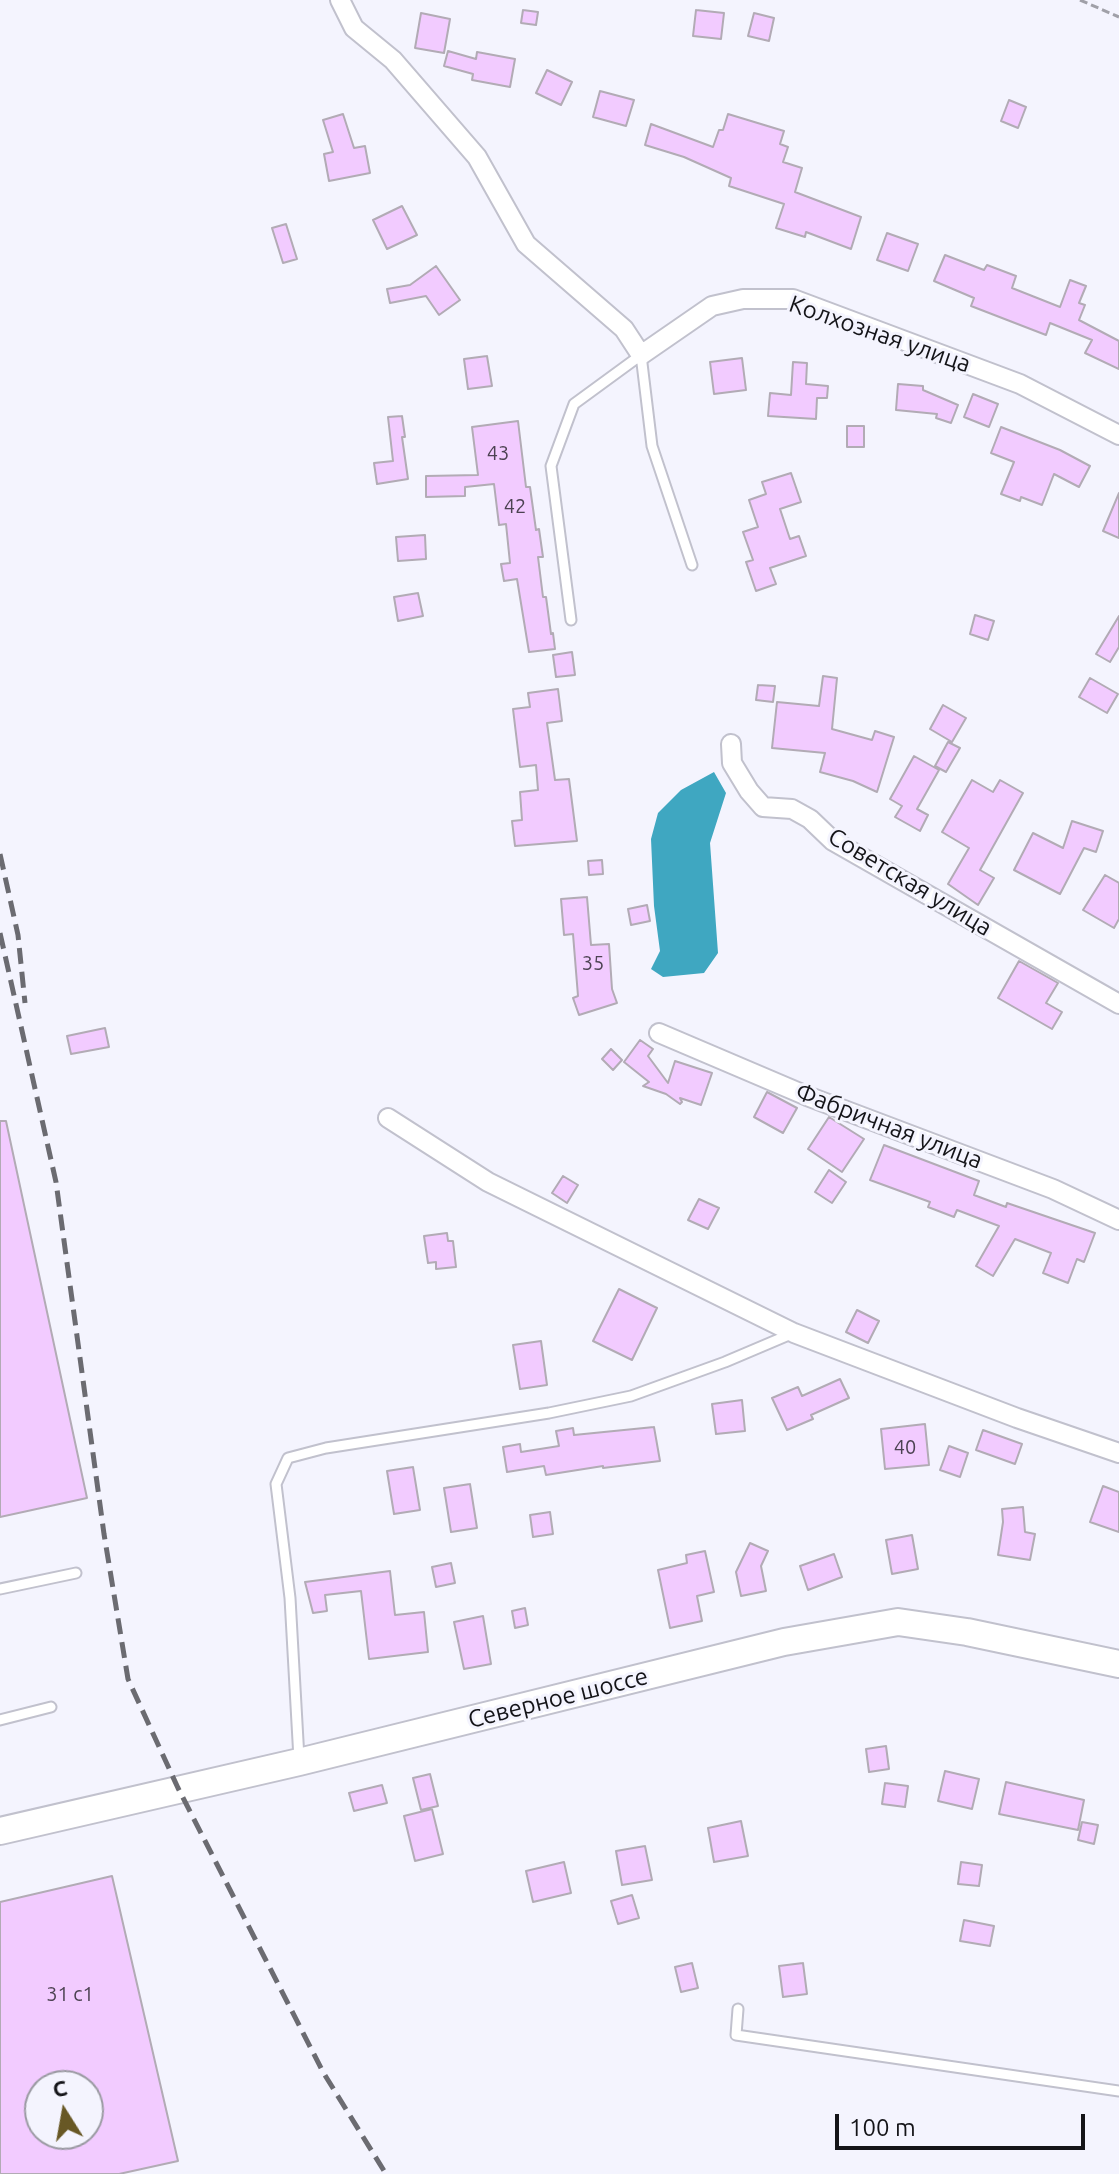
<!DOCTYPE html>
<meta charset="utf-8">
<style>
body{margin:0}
#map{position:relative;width:1119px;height:2174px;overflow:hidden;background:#f4f4fe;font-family:Ubuntu,sans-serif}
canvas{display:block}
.north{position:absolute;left:24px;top:2070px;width:80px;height:80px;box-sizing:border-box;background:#f4f4fe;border:2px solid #9a9aa2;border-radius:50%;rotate:349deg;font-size:22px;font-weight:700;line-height:32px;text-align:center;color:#141418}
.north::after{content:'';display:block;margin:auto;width:28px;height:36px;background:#685825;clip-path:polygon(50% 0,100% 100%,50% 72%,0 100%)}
.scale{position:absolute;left:835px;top:2114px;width:250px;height:36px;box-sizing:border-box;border:4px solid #141418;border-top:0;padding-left:10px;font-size:24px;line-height:28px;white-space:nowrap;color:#141418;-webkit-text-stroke:6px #f4f4fe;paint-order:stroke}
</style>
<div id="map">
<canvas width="1119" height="2174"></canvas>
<div class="north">С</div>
<div class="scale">100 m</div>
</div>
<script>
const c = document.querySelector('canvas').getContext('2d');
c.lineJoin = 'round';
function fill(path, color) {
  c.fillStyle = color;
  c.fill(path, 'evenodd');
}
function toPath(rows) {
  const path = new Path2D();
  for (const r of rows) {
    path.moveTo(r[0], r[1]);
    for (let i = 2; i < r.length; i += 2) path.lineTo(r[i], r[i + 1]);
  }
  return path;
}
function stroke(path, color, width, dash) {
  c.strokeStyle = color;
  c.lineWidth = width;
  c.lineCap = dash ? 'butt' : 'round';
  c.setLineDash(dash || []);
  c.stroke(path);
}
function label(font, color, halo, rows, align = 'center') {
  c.font = font + ' Ubuntu,sans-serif';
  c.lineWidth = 6;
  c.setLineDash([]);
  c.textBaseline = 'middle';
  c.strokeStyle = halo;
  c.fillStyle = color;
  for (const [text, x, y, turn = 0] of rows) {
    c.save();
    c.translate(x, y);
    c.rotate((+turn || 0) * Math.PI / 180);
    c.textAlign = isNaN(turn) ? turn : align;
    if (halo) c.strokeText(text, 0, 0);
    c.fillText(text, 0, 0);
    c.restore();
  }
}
fill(toPath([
 [714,772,726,793,710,843,718,953,704,973,663,977,651,969,660,951,654,906,651,839,658,813,681,790]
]), '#3fa7c1');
const building = toPath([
 [523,10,538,12,536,25,521,23,523,10],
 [696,10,724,13,721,39,693,36,696,10],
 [421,13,450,19,444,53,415,48,421,13],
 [754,13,774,18,769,41,748,36,754,13],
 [448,51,476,59,477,52,515,59,510,87,472,80,473,74,444,66,448,51],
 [547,70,572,82,561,105,536,93,547,70],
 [600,91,634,100,626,126,593,117,600,91],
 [1009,100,1026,107,1018,128,1001,121,1009,100],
 [343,114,354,148,365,146,370,173,329,181,324,154,333,152,323,120,343,114],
 [728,114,784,131,780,144,788,147,783,162,802,168,795,192,861,217,851,249,806,232,805,237,776,228,784,204,729,186,731,178,684,157,645,145,651,124,713,147,719,130,723,130,728,114],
 [402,206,417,235,387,249,373,220,402,206],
 [286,224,297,259,283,263,272,228,286,224],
 [887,233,918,244,908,271,877,260,887,233],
 [945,255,984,270,987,265,1016,276,1012,288,1060,307,1070,280,1086,286,1079,303,1085,305,1079,320,1119,341,1119,369,1085,353,1092,340,1050,323,1046,335,971,306,974,298,934,281,945,255],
 [436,266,460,300,439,315,426,296,390,303,387,289,410,285,436,266],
 [487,356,492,386,468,389,464,359,487,356],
 [742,358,746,390,714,394,710,362,742,358],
 [793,362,807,363,806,384,828,386,827,398,817,398,816,419,768,416,770,393,791,395,793,362],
 [898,384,923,386,923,390,958,405,951,423,936,418,937,414,896,410,898,384],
 [973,394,998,404,989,427,964,417,973,394],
 [402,416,405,437,402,437,408,479,377,484,374,463,393,461,388,417,402,416],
 [518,421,526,487,530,487,536,530,539,529,543,557,538,557,543,597,546,597,551,634,553,633,555,649,529,652,517,579,504,581,501,564,510,563,506,524,499,525,494,484,465,487,465,496,426,497,426,476,478,475,472,427,518,421],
 [847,426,864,426,864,447,847,447,847,426],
 [1001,427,1060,450,1090,466,1079,487,1054,474,1042,505,1021,497,1020,501,1001,494,1014,462,991,453,1001,427],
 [791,473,801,502,780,509,790,539,799,536,806,556,770,568,776,584,756,591,746,562,753,560,743,532,758,527,749,500,766,494,762,482,791,473],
 [1119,493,1119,538,1103,531,1119,493],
 [425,535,426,559,398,561,396,537,425,535],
 [418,593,423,616,398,621,394,597,418,593],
 [975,615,994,621,988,640,970,634,975,615],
 [1119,616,1119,647,1110,662,1096,654,1119,616],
 [572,652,575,675,556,677,553,655,572,652],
 [823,676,837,678,832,729,872,740,875,731,894,737,877,792,853,781,820,772,825,753,772,748,777,702,819,706,823,676],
 [1090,678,1118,694,1107,713,1079,697,1090,678],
 [758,685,775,686,773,702,756,700,758,685],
 [558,689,562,721,547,723,555,780,569,779,577,841,515,846,512,821,522,820,520,792,538,790,536,765,520,767,513,709,530,707,528,693,558,689],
 [943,705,966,718,952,742,930,729,943,705],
 [948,742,960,748,946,772,935,766,948,742],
 [914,756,939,770,917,809,928,815,920,831,895,817,902,806,890,799,914,756],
 [972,780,993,792,1000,780,1023,793,980,870,994,878,978,905,948,884,969,848,942,832,972,780],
 [1072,821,1103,831,1096,852,1084,848,1060,894,1014,870,1033,833,1063,848,1072,821],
 [602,860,603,874,589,875,588,861,602,860],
 [1105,875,1119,883,1119,919,1114,928,1083,910,1105,875],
 [587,897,591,945,609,944,612,989,617,1003,579,1015,573,998,578,996,573,934,564,935,561,899,587,897],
 [647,905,650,921,631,925,628,909,647,905],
 [1019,961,1058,983,1046,1003,1062,1012,1052,1029,998,998,1019,961],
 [105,1028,109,1047,71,1054,67,1036,105,1028],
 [640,1040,653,1049,648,1056,668,1083,675,1061,712,1073,701,1105,680,1098,682,1102,680,1104,666,1094,643,1086,649,1082,624,1062,640,1040],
 [611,1049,622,1060,613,1070,602,1059,611,1049],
 [767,1092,797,1108,783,1133,754,1117,767,1092],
 [829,1117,864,1139,842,1172,808,1149,829,1117],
 [0,1121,6,1121,87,1498,0,1517,0,1121],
 [884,1145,979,1181,974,1195,1006,1207,1007,1203,1095,1233,1084,1262,1077,1259,1068,1283,1043,1273,1051,1253,1015,1239,993,1276,976,1266,999,1226,957,1210,954,1217,928,1207,930,1202,870,1180,884,1145],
 [829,1170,846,1182,832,1203,815,1192,829,1170],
 [563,1176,578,1185,567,1203,552,1193,563,1176],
 [699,1199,719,1208,708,1229,688,1220,699,1199],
 [447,1233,448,1241,453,1241,456,1267,436,1269,436,1262,428,1263,424,1236,447,1233],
 [619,1289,657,1308,632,1360,593,1341,619,1289],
 [857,1310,879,1321,868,1343,846,1332,857,1310],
 [541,1341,547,1385,520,1389,513,1345,541,1341],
 [840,1379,849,1398,811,1415,813,1419,787,1430,772,1398,798,1387,802,1396,840,1379],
 [742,1400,745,1431,716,1434,712,1404,742,1400],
 [925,1424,929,1465,885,1469,881,1429,925,1424],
 [654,1427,660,1461,603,1468,603,1466,546,1475,544,1466,507,1472,503,1447,520,1444,521,1452,559,1446,556,1431,573,1428,574,1435,654,1427],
 [983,1430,1022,1444,1015,1464,976,1450,983,1430],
 [949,1446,968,1453,960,1477,940,1470,949,1446],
 [413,1467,420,1510,394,1514,387,1471,413,1467],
 [470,1484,477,1528,451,1532,444,1488,470,1484],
 [1103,1486,1119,1492,1119,1532,1090,1522,1103,1486],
 [1023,1507,1025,1532,1035,1534,1030,1560,998,1555,1003,1522,1002,1509,1023,1507],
 [550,1512,553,1534,533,1537,530,1515,550,1512],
 [912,1535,918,1569,892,1574,886,1540,912,1535],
 [750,1543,768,1551,761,1566,766,1591,741,1596,736,1572,750,1543],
 [705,1551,714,1592,697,1596,702,1621,670,1628,658,1570,687,1563,686,1555,705,1551],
 [834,1554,842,1577,808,1590,800,1566,834,1554],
 [451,1563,455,1583,436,1587,432,1567,451,1563],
 [390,1571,395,1615,424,1612,428,1652,369,1659,361,1591,325,1595,327,1611,313,1613,305,1582,390,1571],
 [525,1608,528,1625,515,1628,512,1611,525,1608],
 [483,1616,491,1664,464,1669,454,1622,483,1616],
 [886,1746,889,1769,869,1772,866,1749,886,1746],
 [945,1771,979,1779,972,1809,938,1801,945,1771],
 [430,1774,438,1806,421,1810,413,1778,430,1774],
 [1006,1782,1084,1800,1078,1830,999,1814,1006,1782],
 [885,1783,908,1786,905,1807,882,1804,885,1783],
 [382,1785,387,1803,354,1811,349,1793,382,1785],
 [432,1809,443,1854,415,1861,404,1816,432,1809],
 [741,1821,748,1856,714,1862,708,1828,741,1821],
 [1082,1822,1098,1825,1094,1844,1078,1840,1082,1822],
 [645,1846,652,1880,622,1885,616,1851,645,1846],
 [564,1862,571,1893,533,1902,526,1871,564,1862],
 [961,1862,982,1865,979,1886,958,1884,961,1862],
 [112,1876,178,2161,119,2174,0,2174,0,1902,112,1876],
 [40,2086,88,2086,88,2134,40,2134,40,2086],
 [632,1895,639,1918,618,1924,611,1901,632,1895],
 [964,1920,994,1926,990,1946,960,1941,964,1920],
 [692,1963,698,1988,681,1992,675,1967,692,1963],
 [803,1963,807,1994,783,1997,779,1966,803,1963]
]);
fill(building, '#f2cbff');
stroke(building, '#b2abb5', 2);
const lane = toPath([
 [571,620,551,466,574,404,641,355,652,446,692,565],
 [0,1589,76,1573],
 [0,1720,51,1707],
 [299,1759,290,1598,276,1484,288,1458,326,1448,549,1413,631,1396,725,1362,791,1334],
 [738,2009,736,2035,1119,2091]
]);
const street = toPath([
 [340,0,354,28,393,60,477,157,526,244,624,329,641,355,712,306,743,299,793,299,1020,384,1119,435],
 [731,744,732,763,749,791,763,807,792,809,810,819,833,841,1119,1004],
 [659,1033,807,1096,1053,1189,1119,1220],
 [388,1118,488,1182,794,1333,1017,1418,1119,1453]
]);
const secondary = toPath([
 [0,1831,299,1762,784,1642,898,1622,967,1632,1119,1664]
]);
stroke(lane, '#c1c1cd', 13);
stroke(street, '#c1c1cd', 22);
stroke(secondary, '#c1c1cd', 30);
stroke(toPath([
 [1080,0,1119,17]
]), '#a0a0a8', 3, [8, 4]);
stroke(lane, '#fff', 9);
stroke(street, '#fff', 18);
stroke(secondary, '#fff', 26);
stroke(toPath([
 [0,854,18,935,25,1003],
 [0,933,56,1182,104,1534,128,1679,178,1788,323,2072,386,2174]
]), '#6b6b71', 5, [16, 8]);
label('20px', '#4c4252', null, [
 ["43",498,453],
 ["42",515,506],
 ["35",593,963],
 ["40",905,1447],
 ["31 c1",70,1994]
]);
label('24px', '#141418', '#f4f4fe', [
 ["Колхозная улица",880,334,19],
 ["Советская улица",910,882,31],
 ["Фабричная улица",889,1126,21],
 ["Северное шоссе",558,1698,-14]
]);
</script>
